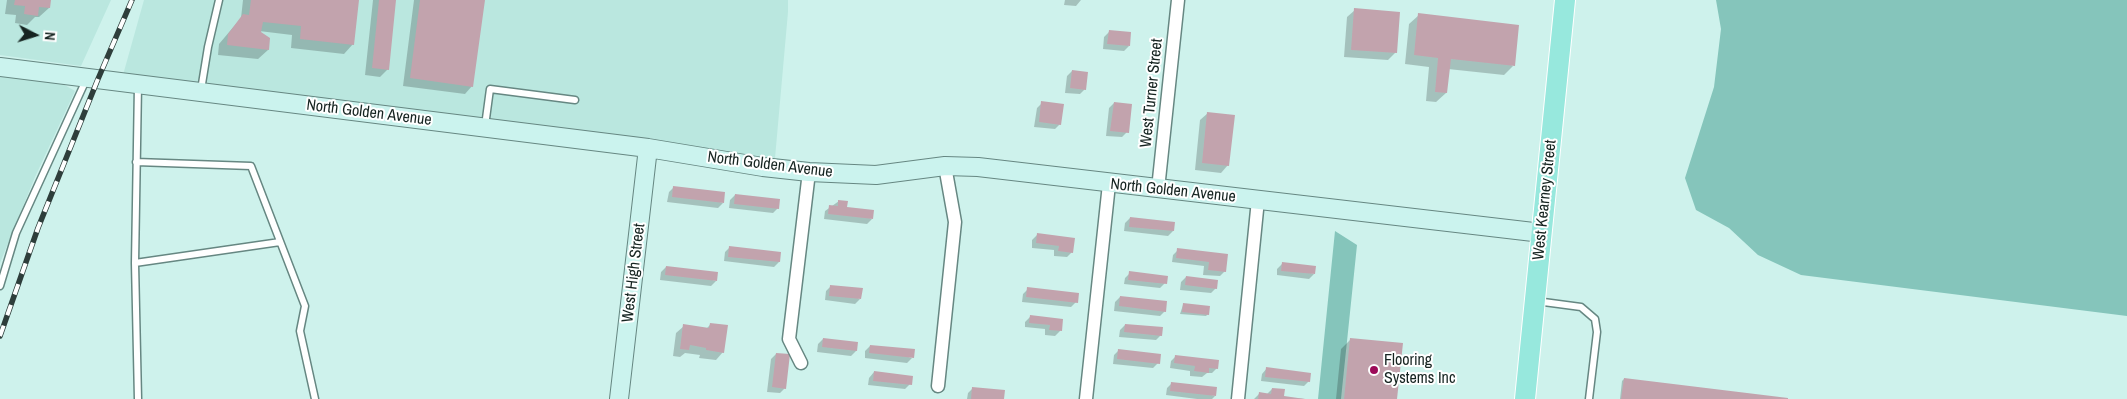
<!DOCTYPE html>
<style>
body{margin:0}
#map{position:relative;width:2127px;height:399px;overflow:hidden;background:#cef2ec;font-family:"Archivo Narrow",sans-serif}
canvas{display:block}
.north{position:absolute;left:10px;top:10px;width:50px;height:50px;-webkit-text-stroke:4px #fff;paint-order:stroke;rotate:95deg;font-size:14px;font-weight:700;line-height:20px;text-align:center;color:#162421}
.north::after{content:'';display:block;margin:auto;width:18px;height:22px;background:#162421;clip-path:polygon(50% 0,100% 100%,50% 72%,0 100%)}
</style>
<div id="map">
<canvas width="2127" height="399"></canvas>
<div class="north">N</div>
</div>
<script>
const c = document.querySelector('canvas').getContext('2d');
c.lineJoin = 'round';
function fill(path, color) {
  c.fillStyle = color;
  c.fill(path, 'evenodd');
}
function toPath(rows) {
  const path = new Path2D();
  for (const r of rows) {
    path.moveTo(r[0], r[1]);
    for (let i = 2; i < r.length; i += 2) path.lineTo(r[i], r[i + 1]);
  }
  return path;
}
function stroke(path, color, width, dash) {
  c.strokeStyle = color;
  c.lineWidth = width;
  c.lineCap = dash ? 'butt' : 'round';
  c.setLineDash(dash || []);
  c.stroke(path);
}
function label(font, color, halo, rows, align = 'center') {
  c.font = font + ' "Archivo Narrow",sans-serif';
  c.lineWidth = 4;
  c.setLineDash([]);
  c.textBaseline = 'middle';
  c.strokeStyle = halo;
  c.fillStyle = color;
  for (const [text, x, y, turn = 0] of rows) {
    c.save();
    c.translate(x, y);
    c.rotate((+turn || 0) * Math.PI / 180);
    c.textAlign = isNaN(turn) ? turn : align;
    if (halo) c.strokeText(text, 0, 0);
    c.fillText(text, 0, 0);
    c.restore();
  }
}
fill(toPath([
 [0,0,111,0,81,66,0,55],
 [144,0,788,0,788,12,775,158,123,75],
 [0,76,61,83,75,91,35,177,0,263]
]), '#bae7df');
fill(toPath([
 [1716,0,2127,0,2127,316,1801,275,1758,255,1729,228,1696,210,1685,178,1714,87,1721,29],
 [1335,231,1357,245,1341,399,1318,399]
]), '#85c5bb');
fill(toPath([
 [7,0,49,0,49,8,39,17,35,17,27,25,15,23,16,15,5,14],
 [243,0,358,0,353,44,344,54,291,48,292,35,259,31,268,50,258,59,218,55,219,44,241,18],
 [373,0,395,0,388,69,380,77,365,75],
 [414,0,483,0,472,86,465,94,403,86],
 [1065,0,1081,0,1076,6,1064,5],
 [1355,10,1396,52,1388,60,1344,57,1347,17],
 [1419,15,1513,66,1504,75,1448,69,1446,93,1436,102,1426,101,1429,67,1405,64,1409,24],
 [1109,32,1129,46,1124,51,1103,49,1104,37],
 [1072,71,1085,89,1080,94,1065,93,1067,76],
 [1042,103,1060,124,1055,129,1034,127,1037,108],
 [1114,103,1127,132,1122,137,1106,136,1109,108],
 [1208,113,1228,165,1221,173,1195,170,1200,120],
 [674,187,723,203,718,208,667,202,669,192],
 [735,195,778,208,773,213,729,208,730,200],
 [839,201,846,209,872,219,867,224,824,219,825,211],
 [1130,218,1174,223,1173,231,1168,236,1124,231,1125,223],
 [1037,235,1072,252,1067,257,1054,256,1054,250,1032,248,1032,240],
 [730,247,780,253,779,262,774,267,724,261,725,252],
 [1178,250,1226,255,1225,271,1220,276,1203,275,1204,266,1172,262,1173,255],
 [1282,264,1314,274,1309,279,1277,275,1277,269],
 [666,267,716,281,711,286,660,280,661,272],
 [1130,273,1165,283,1160,288,1124,284,1125,278],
 [1186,277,1216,288,1211,293,1180,290,1181,282],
 [831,286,860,299,855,304,825,300,826,291],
 [1028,289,1076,302,1071,307,1022,302,1023,294],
 [1120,297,1165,311,1160,316,1114,311,1115,302],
 [1183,305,1208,314,1206,316,1180,314],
 [1030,317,1062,320,1060,331,1055,336,1045,335,1045,329,1025,327,1025,322],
 [710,325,723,352,716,360,699,358,700,355,685,353,680,357,673,356,676,333,684,326,706,329],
 [1125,325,1161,335,1156,340,1119,337,1120,330],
 [823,339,857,343,856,351,851,356,817,352,818,344],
 [1351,339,1396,399,1399,399,1336,399,1341,349],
 [870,346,912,358,907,363,865,358,865,351],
 [1119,350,1158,363,1153,368,1113,364,1114,355],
 [776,354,785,388,780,393,767,392,771,359],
 [1176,356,1217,368,1212,373,1207,373,1202,377,1190,376,1190,371,1170,368,1171,361],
 [1267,368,1309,381,1304,386,1261,381,1262,374],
 [874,372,910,384,905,389,868,385,869,378],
 [1624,379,1788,399,1620,399,1622,381],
 [1172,383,1215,396,1212,399,1197,399,1166,395,1167,388],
 [973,388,1003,399,967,399,968,393],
 [1272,389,1283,397,1306,399,1254,399,1259,394,1266,395]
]), '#0003');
fill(toPath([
 [15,0,51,0,50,8,39,7,38,16,24,14,25,6,14,5],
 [251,0,359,0,354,45,300,39,301,26,263,22,261,32,270,38,269,50,227,45,228,34,243,14,249,15],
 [379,0,396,0,389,70,372,68],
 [420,0,485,0,473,87,410,78],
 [1354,8,1400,12,1397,53,1351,50],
 [1418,13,1519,25,1515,66,1451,59,1447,93,1435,92,1438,58,1414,55],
 [1109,30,1131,32,1130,46,1107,44],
 [1072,70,1088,72,1086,90,1070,88],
 [1041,101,1064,104,1061,125,1039,122],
 [1114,102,1132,104,1129,133,1110,131],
 [1207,112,1235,115,1229,166,1202,163],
 [673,186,725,192,724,203,672,197],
 [735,194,780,199,779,209,734,204],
 [838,200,848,201,847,207,874,210,873,219,828,214,829,205,838,206],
 [1130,217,1175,222,1174,231,1129,227],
 [1037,233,1075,238,1073,253,1058,251,1059,246,1036,243],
 [729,246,781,252,780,262,728,257],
 [1177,248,1228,254,1226,272,1208,270,1209,262,1176,258],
 [1282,262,1316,266,1315,274,1281,271],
 [666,266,718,272,717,281,665,275],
 [1129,271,1168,276,1167,284,1128,280],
 [1186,276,1218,280,1217,289,1185,285],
 [830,285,863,288,861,299,829,296],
 [1027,287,1079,293,1078,303,1026,297],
 [1120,296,1167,301,1166,312,1119,306],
 [1183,303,1210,306,1209,315,1182,312],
 [1030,315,1063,319,1062,331,1049,330,1050,325,1029,323],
 [710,323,728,325,724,353,706,350,706,348,690,345,689,350,680,349,683,324,709,328],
 [1125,324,1163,327,1162,336,1124,332],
 [823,338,858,342,857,351,822,347],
 [1350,338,1403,343,1397,399,1344,399],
 [870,345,915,349,914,358,869,353],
 [1118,349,1161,354,1160,364,1117,359],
 [776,353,790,354,786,389,772,387],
 [1175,355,1219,360,1218,369,1209,368,1209,373,1194,371,1195,366,1174,363],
 [1266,367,1311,373,1310,382,1265,377],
 [874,371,913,376,912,385,873,381],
 [1624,378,1788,398,1788,399,1621,399],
 [1171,382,1217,387,1216,396,1170,391],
 [972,387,1005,390,1004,399,971,399],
 [1272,388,1285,389,1284,396,1305,399,1258,399,1259,392,1271,394]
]), '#c2a3ad');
const lane = toPath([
 [138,85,135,263,138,399],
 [201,90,208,47,219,0],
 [485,126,490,89,575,100],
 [136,162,251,166,305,306,300,331,315,399],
 [135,263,280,242],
 [0,286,16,233,86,80],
 [1536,301,1581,307,1595,319,1597,332,1589,399]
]);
const street = toPath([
 [1158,189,1178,0],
 [801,363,789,339,809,172],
 [938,386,955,222,945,166],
 [1086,399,1109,184],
 [1238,399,1258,200]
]);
const secondary = toPath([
 [0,67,648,148,763,167,809,172,876,175,945,166,978,167,1542,233],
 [619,399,648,148]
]);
const primary = toPath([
 [1525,399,1565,0]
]);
stroke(lane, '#668782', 9);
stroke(street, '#668782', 15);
stroke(secondary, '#668782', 20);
stroke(primary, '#fff', 22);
stroke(lane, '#fff', 6);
stroke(street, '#fff', 12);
stroke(secondary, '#cbf3ee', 18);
stroke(primary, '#97e8dd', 20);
const rail = toPath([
 [0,336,38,228,98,79,132,0]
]);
stroke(rail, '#2e3e3b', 5.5);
stroke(rail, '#fff', 4, [11]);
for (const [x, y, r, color] of [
 [1374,370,5,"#9c0b59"]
]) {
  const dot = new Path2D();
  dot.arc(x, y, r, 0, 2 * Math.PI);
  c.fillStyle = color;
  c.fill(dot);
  stroke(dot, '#fff', 2);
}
label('16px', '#162421', '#fff', [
 ["West Turner Street",1152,93,-84],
 ["North Golden Avenue",369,113,7],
 ["North Golden Avenue",770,165,7],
 ["North Golden Avenue",1173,191,6],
 ["West Kearney Street",1545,200,-84],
 ["West High Street",634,273,-83]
]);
label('16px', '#162421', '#fff', [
 ["Flooring",1384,361],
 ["Systems Inc",1384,379]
], 'left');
</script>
